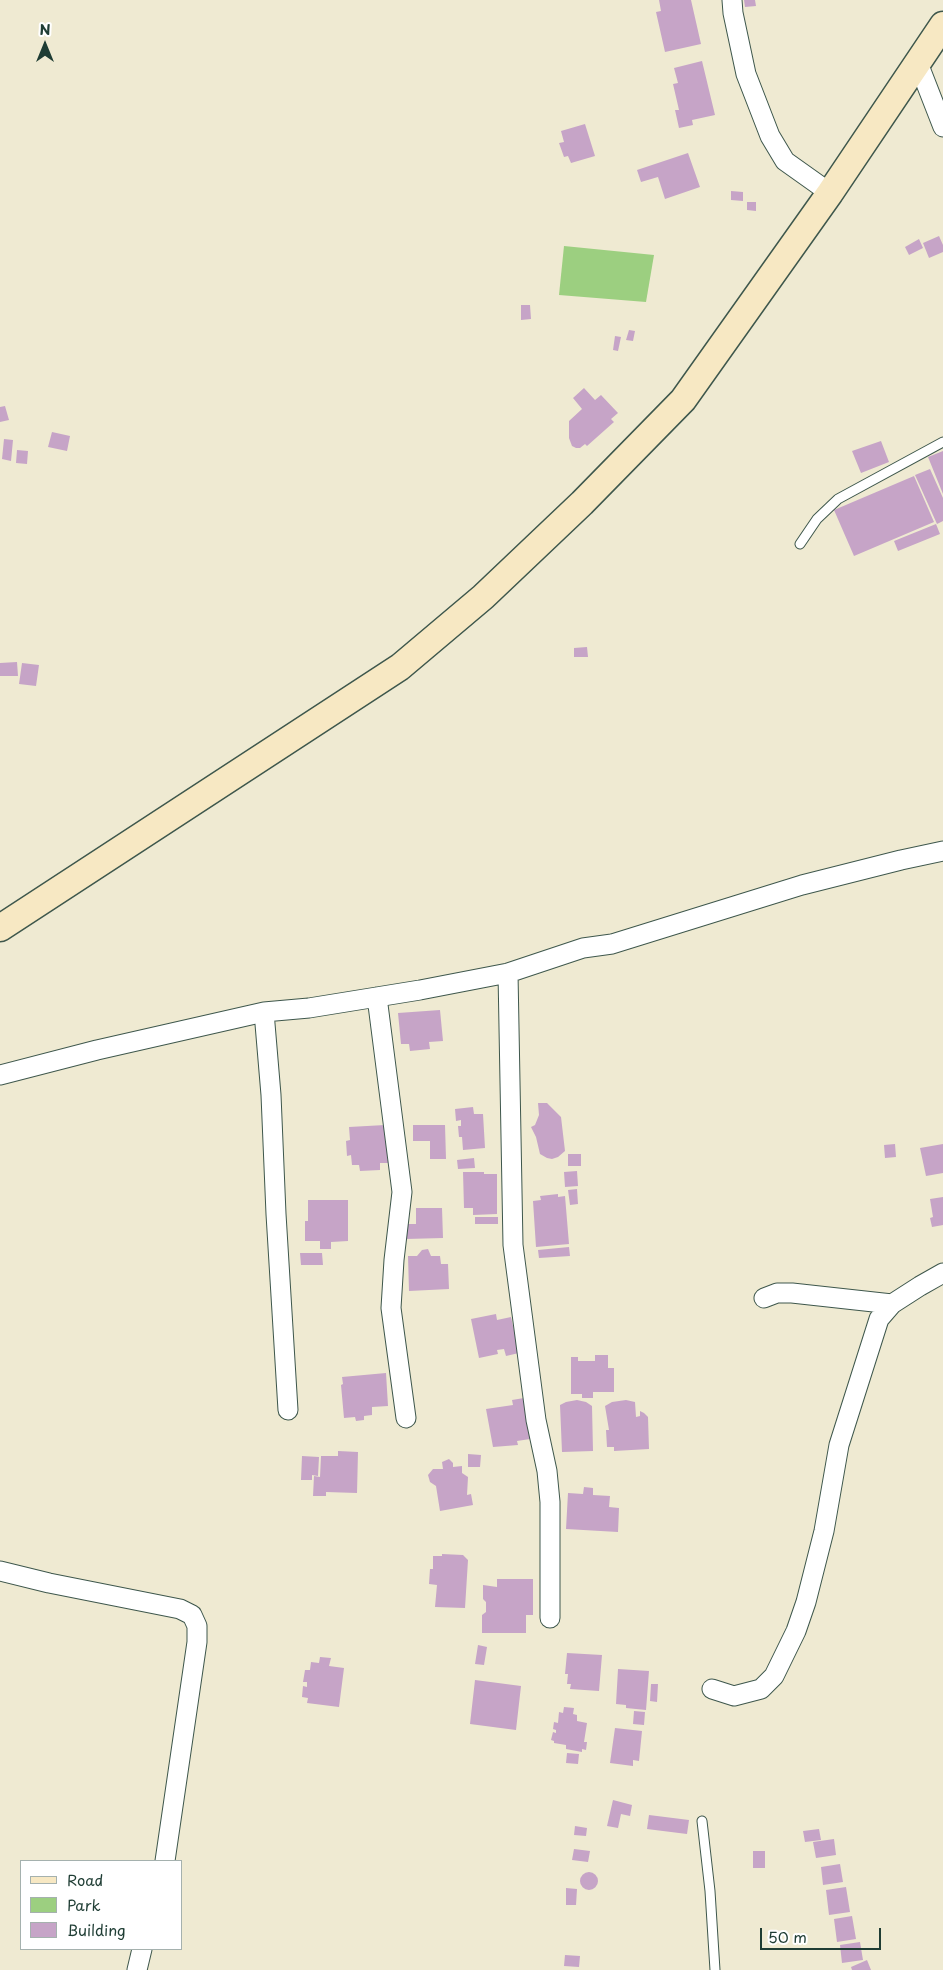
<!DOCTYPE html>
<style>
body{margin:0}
#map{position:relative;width:943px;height:1970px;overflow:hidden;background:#efead2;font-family:"Playpen Sans",sans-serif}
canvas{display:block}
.legend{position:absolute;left:20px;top:1860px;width:162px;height:90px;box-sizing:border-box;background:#fff;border:1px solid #a5b1ae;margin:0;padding:6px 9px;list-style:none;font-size:15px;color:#1f3d34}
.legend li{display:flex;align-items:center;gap:10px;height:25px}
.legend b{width:25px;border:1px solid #a5b1ae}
.north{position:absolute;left:20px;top:20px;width:50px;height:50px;-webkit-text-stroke:4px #fff;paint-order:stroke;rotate:0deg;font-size:14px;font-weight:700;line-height:20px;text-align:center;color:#1f3d34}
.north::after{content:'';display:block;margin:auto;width:18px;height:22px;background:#1f3d34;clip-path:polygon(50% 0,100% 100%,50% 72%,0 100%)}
.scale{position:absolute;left:760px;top:1928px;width:121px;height:22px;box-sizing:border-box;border:2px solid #1f3d34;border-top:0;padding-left:6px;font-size:15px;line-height:18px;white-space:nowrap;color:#1f3d34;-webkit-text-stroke:4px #fff;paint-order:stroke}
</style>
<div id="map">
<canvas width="943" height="1970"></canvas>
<ul class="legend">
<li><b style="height:6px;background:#f7e8c3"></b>Road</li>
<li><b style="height:14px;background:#9ccf80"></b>Park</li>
<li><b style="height:14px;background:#c6a4c7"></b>Building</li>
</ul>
<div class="north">N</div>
<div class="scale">50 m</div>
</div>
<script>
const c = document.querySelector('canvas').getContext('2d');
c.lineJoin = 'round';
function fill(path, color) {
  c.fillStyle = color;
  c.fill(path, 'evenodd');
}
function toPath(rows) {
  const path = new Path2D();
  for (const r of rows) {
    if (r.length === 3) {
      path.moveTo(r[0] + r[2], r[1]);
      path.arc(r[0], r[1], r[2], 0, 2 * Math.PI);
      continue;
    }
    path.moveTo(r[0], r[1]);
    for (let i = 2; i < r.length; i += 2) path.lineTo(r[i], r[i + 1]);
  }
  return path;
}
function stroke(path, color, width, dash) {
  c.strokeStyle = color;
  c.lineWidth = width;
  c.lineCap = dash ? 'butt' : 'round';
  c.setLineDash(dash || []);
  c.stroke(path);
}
fill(toPath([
 [564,246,654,255,646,302,559,295]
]), '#9ccf80');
fill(toPath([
 [659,0,691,0,701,44,665,52,656,12,661,11],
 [744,0,755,0,756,6,745,7],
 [702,61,715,115,692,120,693,125,679,128,675,110,679,110,673,84,678,83,674,68],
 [585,124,595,156,571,163,568,156,564,157,559,143,564,142,561,131],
 [688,153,700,187,665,199,658,177,641,182,637,170],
 [731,191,743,192,743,201,731,200],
 [747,202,756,202,756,211,747,210],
 [939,236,943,245,943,252,929,258,923,243],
 [919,239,923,248,909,255,905,247],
 [521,305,530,305,531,319,521,320],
 [629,330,635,331,633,341,626,340],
 [615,336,621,337,618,351,613,350],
 [584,388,595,400,601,395,618,413,611,419,614,422,587,446,585,444,580,448,576,448,572,446,569,438,569,421,582,409,573,398],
 [5,406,9,420,0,422,0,407],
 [52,432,70,436,67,451,48,447],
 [4,439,13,440,11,461,2,459],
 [881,441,889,462,861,473,852,451],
 [17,450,28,451,27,464,16,463],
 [943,451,943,494,928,457],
 [930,469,943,498,943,521,937,524,915,475],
 [914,476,934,522,854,556,834,510],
 [936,524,940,534,898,551,894,541],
 [587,647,588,657,574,657,574,648],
 [17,662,18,676,0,676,0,663],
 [22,663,39,665,36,686,19,684],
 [440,1010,443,1041,429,1042,430,1049,410,1051,409,1044,401,1044,398,1013],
 [538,1103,547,1103,561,1117,565,1151,558,1157,552,1159,547,1158,540,1154,536,1137,531,1127,535,1125,539,1115],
 [473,1107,474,1114,483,1114,485,1148,463,1150,462,1137,459,1137,458,1126,461,1126,461,1120,456,1121,455,1109],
 [385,1125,388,1163,380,1163,380,1170,360,1171,359,1165,352,1165,351,1155,347,1156,346,1141,350,1140,349,1127],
 [413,1125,445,1125,446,1159,430,1159,430,1141,413,1141],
 [895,1144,896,1157,885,1158,884,1145],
 [943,1144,943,1173,926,1176,920,1148],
 [568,1154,581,1154,581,1166,568,1166],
 [474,1158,475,1168,458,1169,457,1160],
 [577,1171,578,1186,565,1187,564,1172],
 [463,1172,484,1172,484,1174,497,1174,497,1214,473,1215,473,1208,464,1208],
 [577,1189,578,1204,570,1205,568,1190],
 [558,1194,558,1197,565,1196,569,1244,536,1247,533,1201,541,1200,540,1196],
 [943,1197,943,1225,932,1227,930,1218,933,1217,930,1199],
 [308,1200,348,1200,348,1241,331,1242,331,1249,320,1249,320,1241,305,1241,305,1221,308,1221],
 [416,1208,442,1208,443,1238,406,1239,406,1224,416,1224],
 [475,1217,498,1217,498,1224,475,1224],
 [569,1247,570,1256,539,1258,538,1250],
 [428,1249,431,1256,440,1256,441,1264,448,1264,449,1289,409,1291,408,1256,417,1256,422,1250],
 [300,1253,322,1253,323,1265,301,1265],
 [496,1314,497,1320,511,1317,519,1353,506,1356,504,1349,497,1350,498,1354,479,1358,471,1319],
 [595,1355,608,1355,608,1368,614,1368,614,1392,593,1392,593,1398,582,1398,582,1394,571,1394,571,1357,578,1357,578,1361,595,1361],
 [386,1373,388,1406,372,1407,372,1415,364,1416,364,1420,356,1421,355,1417,344,1418,341,1385,343,1384,342,1377],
 [524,1398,530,1439,517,1441,518,1445,493,1447,486,1409,513,1405,512,1400],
 [577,1400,586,1402,592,1406,593,1451,562,1452,560,1405,566,1402],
 [626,1400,635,1402,636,1417,640,1416,640,1411,644,1413,648,1417,649,1449,614,1451,614,1447,607,1447,606,1430,609,1430,605,1406,612,1402],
 [338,1451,358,1452,357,1493,326,1492,326,1496,313,1496,314,1476,320,1477,321,1456,338,1456],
 [468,1454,481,1455,480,1467,468,1467],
 [302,1456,319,1457,318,1476,312,1475,312,1480,301,1480],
 [449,1459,453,1463,453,1467,462,1466,462,1473,468,1477,467,1495,471,1494,473,1505,440,1511,436,1486,430,1482,428,1475,433,1469,443,1469,442,1462],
 [584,1487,593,1488,593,1495,610,1496,609,1507,619,1508,618,1532,566,1529,568,1493,583,1494],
 [442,1554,463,1555,468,1560,465,1608,435,1607,437,1585,429,1584,430,1569,433,1569,433,1556,442,1556],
 [497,1579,533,1579,533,1615,526,1615,526,1633,482,1633,482,1615,486,1612,486,1602,483,1599,483,1585,497,1587],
 [478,1645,487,1647,484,1665,475,1664],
 [567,1653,602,1655,599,1691,570,1689,571,1684,567,1684,568,1674,565,1674],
 [320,1657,331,1658,329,1666,344,1668,339,1707,307,1703,308,1698,302,1697,303,1686,307,1687,307,1682,303,1682,305,1670,310,1670,311,1662,319,1663],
 [618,1669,649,1671,646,1710,626,1708,626,1705,616,1704],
 [475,1680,521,1686,516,1730,470,1724],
 [651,1684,658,1684,657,1702,650,1701],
 [564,1707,574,1708,573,1714,577,1715,577,1721,587,1723,584,1742,587,1742,586,1750,582,1749,582,1752,566,1749,566,1745,554,1743,554,1741,551,1740,553,1732,556,1733,556,1730,553,1729,554,1722,558,1723,559,1712,563,1713],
 [634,1711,645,1712,644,1725,633,1724],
 [615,1728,642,1731,639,1761,633,1760,633,1766,610,1763],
 [567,1753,579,1754,578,1764,566,1763],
 [613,1800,632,1805,630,1816,621,1814,618,1828,607,1826],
 [649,1815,689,1820,687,1834,647,1829],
 [575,1826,587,1828,586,1836,574,1835],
 [819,1829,821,1840,805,1842,803,1831],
 [834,1839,836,1855,816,1858,813,1842],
 [574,1849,590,1851,588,1862,572,1860],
 [753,1851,765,1851,765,1868,753,1868],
 [840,1864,843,1882,823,1885,821,1867],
 [589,1881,9],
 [846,1887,850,1912,829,1915,826,1890],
 [566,1888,577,1889,576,1905,566,1905],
 [852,1916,856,1939,837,1942,834,1919],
 [860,1942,863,1960,842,1963,840,1945],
 [565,1955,580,1956,579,1967,564,1966],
 [867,1960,871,1970,852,1970,851,1967]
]), '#c6a4c7');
const lane = toPath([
 [800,544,817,519,838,499,943,442],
 [702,1821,710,1891,715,1970]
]);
const street = toPath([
 [732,0,733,13,746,74,770,136,785,161,830,193],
 [918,63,943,127],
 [508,973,513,1245,536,1420,547,1471,550,1502,550,1618],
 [377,997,402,1192,394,1260,391,1308,406,1418],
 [264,1012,271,1095,276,1214,288,1410],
 [0,1075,97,1050,264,1012,309,1008,420,990,508,973,583,948,612,944,802,885,901,860,943,851],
 [764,1298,777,1293,792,1293,892,1304],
 [0,1571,49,1583,180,1609,192,1615,197,1626,197,1642,165,1861],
 [712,1689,734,1696,761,1689,774,1676,796,1631,806,1602,824,1531,839,1445,879,1319,892,1304,920,1286,943,1273],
 [137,1970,142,1949]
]);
const secondary = toPath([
 [0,928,400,667,483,597,582,503,683,400,830,193,943,25]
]);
stroke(lane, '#3e574c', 11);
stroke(street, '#3e574c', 21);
stroke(secondary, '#3e574c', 29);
stroke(lane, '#fff', 9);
stroke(street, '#fff', 19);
stroke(secondary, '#f7e8c3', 26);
</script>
